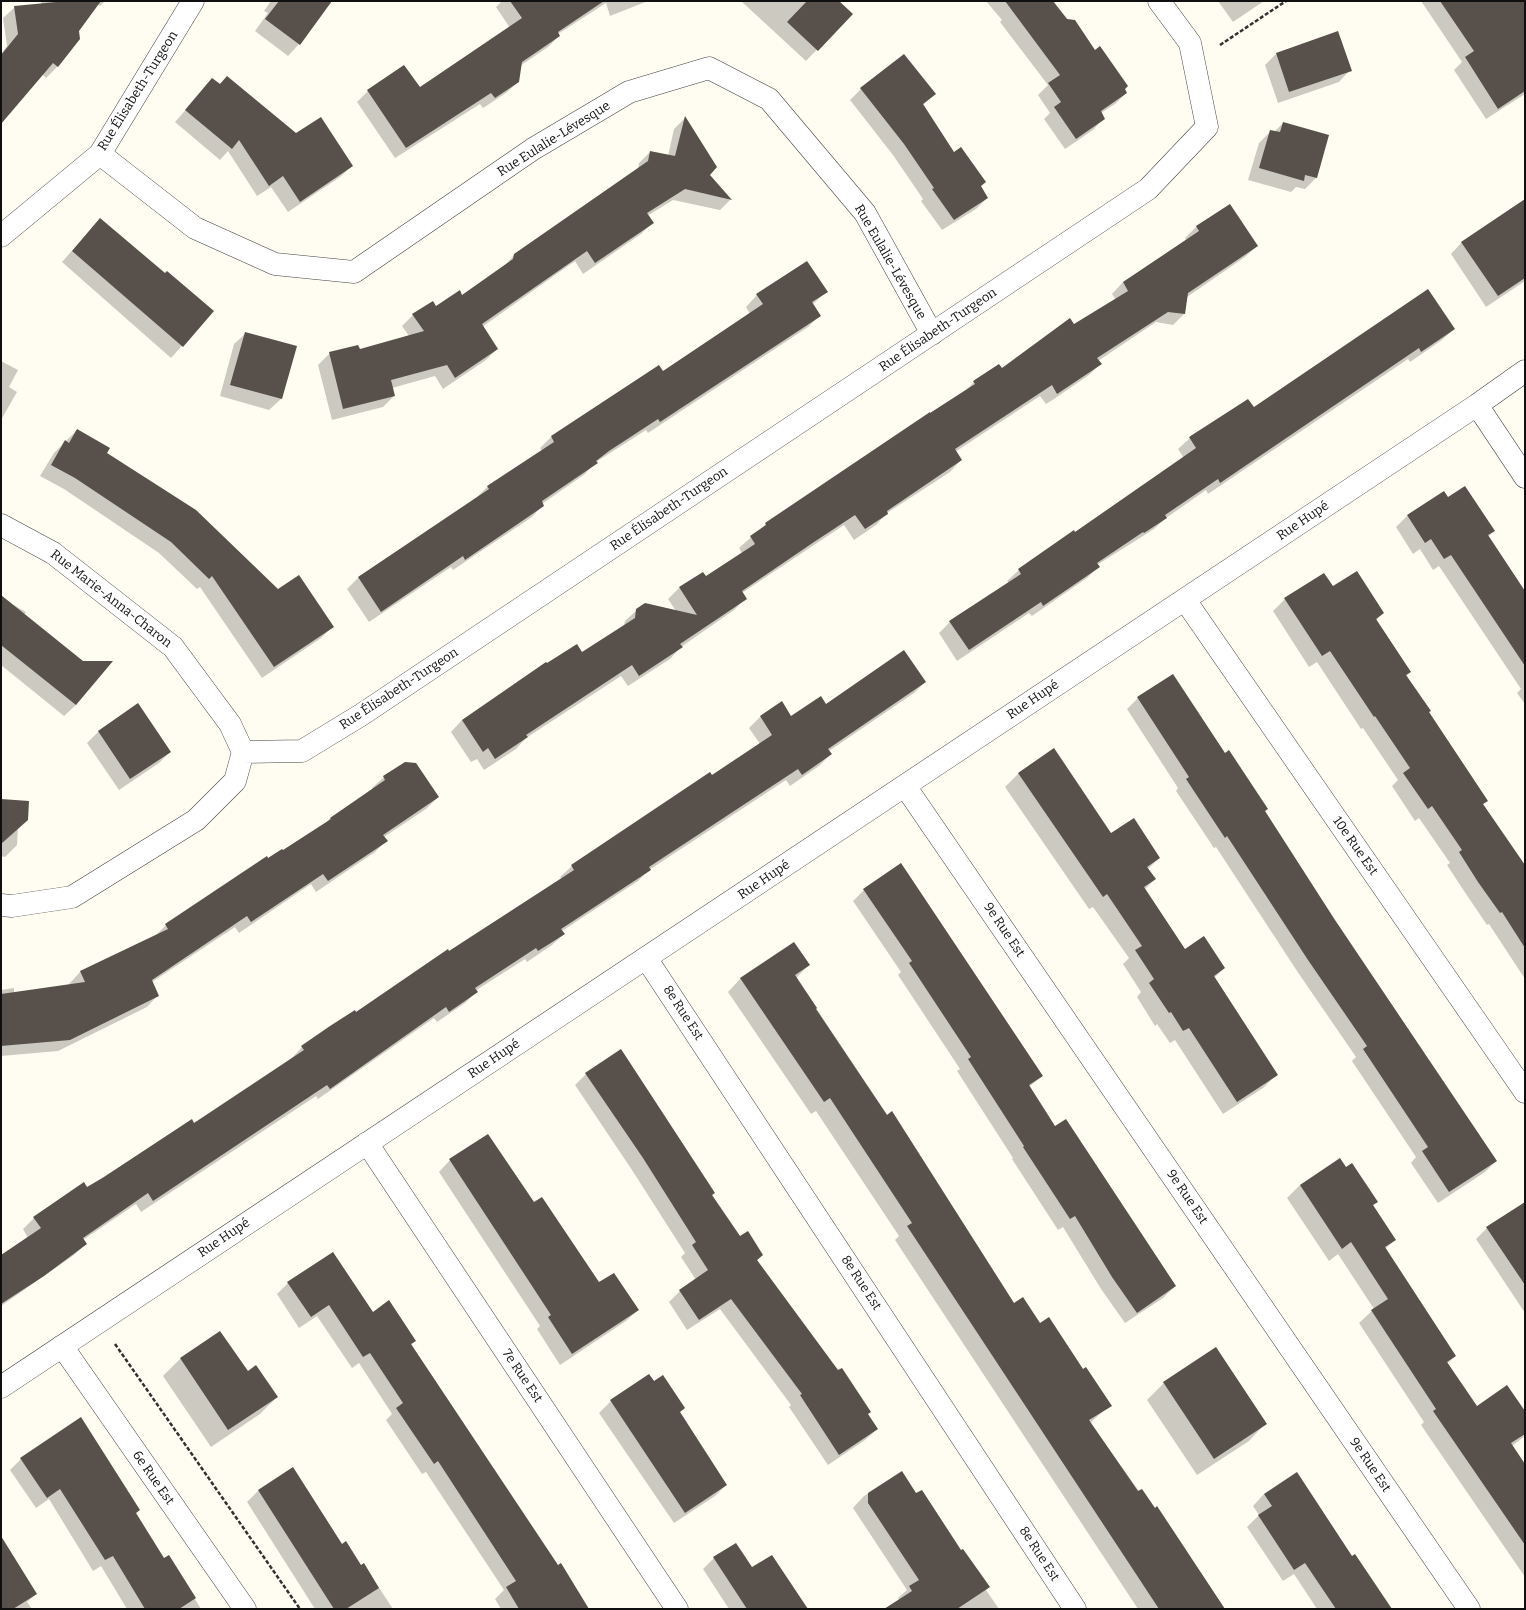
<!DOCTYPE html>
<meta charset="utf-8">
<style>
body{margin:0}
#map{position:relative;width:1526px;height:1610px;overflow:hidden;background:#fffcf1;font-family:Bitter,serif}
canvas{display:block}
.frame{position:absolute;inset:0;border:2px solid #0f0f0f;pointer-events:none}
</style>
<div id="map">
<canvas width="1526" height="1610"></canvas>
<div class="frame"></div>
</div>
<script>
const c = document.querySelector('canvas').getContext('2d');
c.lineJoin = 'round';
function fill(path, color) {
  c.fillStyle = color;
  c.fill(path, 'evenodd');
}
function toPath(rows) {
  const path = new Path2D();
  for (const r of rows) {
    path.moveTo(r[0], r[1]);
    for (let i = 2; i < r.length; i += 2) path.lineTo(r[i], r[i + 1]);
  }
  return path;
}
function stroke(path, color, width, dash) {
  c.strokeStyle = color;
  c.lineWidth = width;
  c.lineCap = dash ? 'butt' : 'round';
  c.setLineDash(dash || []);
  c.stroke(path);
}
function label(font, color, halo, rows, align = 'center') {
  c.font = font + ' Bitter,serif';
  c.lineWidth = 4;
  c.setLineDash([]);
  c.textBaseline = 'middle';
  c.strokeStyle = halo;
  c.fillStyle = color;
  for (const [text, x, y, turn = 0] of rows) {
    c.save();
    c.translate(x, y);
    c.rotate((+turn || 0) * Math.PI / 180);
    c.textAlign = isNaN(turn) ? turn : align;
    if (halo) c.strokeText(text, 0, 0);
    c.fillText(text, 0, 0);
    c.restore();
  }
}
fill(toPath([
 [42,1,105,1,100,6,97,4,78,31,58,66,46,78,42,74,1,122,1,54,7,46,3,18,15,7,40,5],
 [271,1,331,1,299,44,288,56,255,31,268,13,264,11],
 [502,1,648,1,610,16,606,3,558,34,559,36,548,47,520,66,518,82,506,93,483,108,480,104,395,158,357,102,368,91,419,89,510,28,496,7],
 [741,1,838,1,851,14,806,61],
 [986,1,1052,1,1095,51,1126,93,1115,104,1101,113,1104,118,1093,130,1065,149,1044,119,1050,113,1038,95,1048,85,1000,22,1002,20],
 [1218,1,1264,1,1233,22],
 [1421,1,1493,1,1525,19,1525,94,1486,119,1454,70,1462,62],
 [1276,54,1350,70,1339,82,1278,103,1265,65],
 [213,79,296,135,352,166,340,177,288,212,271,187,257,196,228,151,220,160,175,122],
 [861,89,934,94,923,105,954,153,987,198,976,209,942,230,921,201,923,199,893,155,850,100],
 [685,118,708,175,730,200,720,210,673,200,647,216,652,223,641,234,583,274,575,261,482,327,497,349,486,360,443,389,435,376,392,388,394,396,383,407,332,420,318,365,330,353,359,350,409,336,402,326,413,315,462,296,503,268,514,255,638,169,639,163,650,152,668,156,674,129],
 [1283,123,1328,136,1316,178,1305,189,1296,187,1291,192,1248,180,1259,143,1270,132,1274,132],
 [1229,206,1257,246,1245,257,1187,297,1184,314,1173,325,1156,322,1098,361,1100,364,1089,375,1054,399,1046,404,1040,396,955,452,961,460,950,472,887,513,876,525,854,540,844,525,742,593,746,598,734,610,681,647,670,659,628,686,621,676,526,738,516,749,484,770,477,759,471,762,451,732,462,720,547,665,582,653,624,626,625,621,637,610,676,611,668,599,679,588,702,573,706,578,742,553,739,548,766,524,963,393,974,382,1001,369,1116,300,1112,294,1123,282,1187,241,1185,238,1196,227],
 [1525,215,1525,281,1486,307,1451,254,1462,242],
 [100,219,165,274,213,311,171,358,62,262],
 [826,292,812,305,820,315,808,327,648,433,646,430,596,462,585,474,542,504,543,505,532,517,453,570,451,567,369,622,347,589,358,578,476,498,487,487,542,451,540,448,551,437,659,366,663,372,750,314,746,307,757,295],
 [1454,329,1442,340,1410,362,1408,359,1208,494,1206,490,1166,518,1154,529,1097,565,1098,567,1087,578,1032,616,1029,613,957,661,939,633,950,622,1009,583,1007,581,1019,570,1075,533,1184,458,1178,449,1190,438,1254,408],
 [246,333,295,347,281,399,269,410,220,396,234,344],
 [1,361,18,370,9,387,17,392,1,420],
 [77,430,277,590,332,627,321,638,262,678,200,587,197,589,159,553,64,489,40,476,54,453],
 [1444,492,1448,499,1494,531,1488,537,1525,592,1525,704,1517,693,1521,689,1439,566,1433,570,1420,549,1413,554,1396,527,1407,516],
 [1332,588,1383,613,1376,620,1410,672,1406,676,1428,713,1487,800,1482,805,1523,864,1525,863,1525,979,1489,924,1487,925,1466,894,1447,865,1450,863,1419,818,1415,821,1392,786,1398,780,1363,728,1361,729,1317,662,1309,667,1273,611,1285,599],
 [1,598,26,612,24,615,83,662,76,705,64,716,1,665],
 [925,682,914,693,829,751,831,754,819,766,790,786,786,780,649,870,638,881,562,931,564,934,552,945,527,962,525,959,475,991,476,992,465,1003,437,1022,434,1018,318,1099,316,1096,141,1212,136,1204,83,1240,85,1244,74,1255,1,1306,1,1257,28,1238,23,1229,34,1218,87,1188,191,1120,194,1124,291,1059,302,1047,562,879,560,877,572,866,760,744,749,728,760,717,782,703,791,717,826,706],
 [1138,698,1264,812,1334,920,1496,1161,1485,1172,1438,1203,1411,1163,1416,1157,1352,1061,1356,1057,1297,971,1216,847,1214,848,1176,791,1178,788,1127,709],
 [99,731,170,752,159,763,119,790,87,743],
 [1054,750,1111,834,1159,858,1148,869,1155,879,1145,889,1185,950,1224,968,1214,978,1276,1075,1263,1088,1223,1114,1175,1040,1170,1043,1157,1024,1155,1026,1137,997,1141,992,1123,964,1129,958,1093,907,1089,909,1005,787,1018,774],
 [405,763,438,797,426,809,384,837,386,841,375,852,316,892,311,884,239,933,235,927,152,982,158,995,147,1007,58,1051,1,1056,1,990,14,988,14,993,70,985,69,984,80,972,155,936,166,925,323,826,330,818,373,790,372,788,384,777],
 [1,800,18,828,17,845,5,857,1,856],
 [864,890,1042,1076,1029,1087,1055,1127,1175,1286,1163,1298,1125,1323,1101,1289,1063,1227,1058,1230,1012,1159,1013,1158,957,1071,960,1069,898,975,901,972,853,901],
 [809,965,796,978,1014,1305,1040,1325,1082,1370,1110,1405,1090,1423,1224,1609,1138,1609,895,1240,899,1236,816,1111,811,1114,728,992,741,978],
 [586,1074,714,1193,711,1196,739,1238,762,1255,756,1261,877,1429,865,1440,828,1465,789,1407,791,1405,720,1309,687,1330,669,1302,680,1291,696,1280,681,1257,685,1253,632,1170,575,1085],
 [450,1160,534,1204,599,1284,638,1310,626,1321,560,1365,537,1329,540,1326,439,1172],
 [1340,1160,1376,1202,1372,1206,1395,1240,1385,1249,1455,1356,1447,1364,1476,1407,1525,1413,1525,1436,1512,1446,1525,1466,1525,1577,1421,1425,1424,1422,1359,1323,1374,1309,1338,1254,1329,1261,1287,1198,1300,1185],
 [1525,1203,1525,1313,1476,1239,1487,1228],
 [288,1283,373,1313,415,1341,411,1345,557,1566,588,1609,501,1609,495,1599,504,1590,426,1472,422,1474,386,1420,392,1414,359,1363,352,1368,317,1316,299,1328,277,1294],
 [220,1332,248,1372,277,1397,260,1414,211,1447,163,1376,180,1359],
 [649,1375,680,1412,726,1485,715,1496,674,1523,599,1413,611,1401],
 [1164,1383,1265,1424,1249,1441,1197,1475,1147,1400],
 [21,1459,135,1514,163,1560,169,1556,201,1609,127,1609,101,1566,93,1571,49,1499,36,1508,10,1470],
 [293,1469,342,1545,361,1566,364,1565,393,1609,315,1609,247,1502,258,1491],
 [901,1473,915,1495,961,1552,963,1550,972,1562,989,1587,986,1590,999,1609,895,1609,900,1601,898,1598,907,1590,853,1508,864,1496],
 [1264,1494,1352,1557,1391,1609,1317,1609,1294,1574,1283,1581,1247,1527,1259,1515,1253,1506],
 [1,1558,36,1594,27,1602,32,1609,1,1609],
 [714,1558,752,1569,807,1609,729,1609,703,1569]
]), '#0003');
fill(toPath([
 [67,1,101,1,79,31,80,39,58,67,53,63,1,124,1,55,18,34,14,6],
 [279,1,332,1,300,45,265,19],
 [510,1,604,1,558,32,560,36,522,62,519,82,495,98,491,93,406,148,367,90,404,65,420,87,522,18],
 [807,1,839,1,853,14,818,51,787,22],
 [1005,1,1053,1,1067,19,1075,20,1095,50,1100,46,1128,86,1125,89,1127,93,1101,111,1105,119,1076,139,1054,107,1061,102,1048,83,1060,75],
 [1440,1,1525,1,1525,91,1498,109,1465,57,1474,51],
 [1338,31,1352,71,1289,92,1276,53],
 [904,54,936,94,923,104,954,152,961,147,986,182,981,186,988,198,954,220,932,189,934,188,904,144,860,88],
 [227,76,296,133,321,117,353,166,300,202,283,176,269,186,239,140,232,149,185,110,212,78,220,84],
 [685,116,717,167,710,175,732,200,685,189,647,213,654,223,595,263,587,251,482,324,498,349,455,378,447,365,391,380,395,396,343,409,329,352,358,345,360,349,424,331,412,314,433,301,436,306,460,290,462,295,513,259,514,254,648,161,650,151,675,156],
 [1283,122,1329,135,1317,178,1305,175,1304,181,1259,168,1270,130,1280,132],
 [1525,199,1525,278,1498,296,1461,242],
 [1230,204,1258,246,1188,293,1185,314,1168,312,1097,358,1102,364,1057,394,1052,385,955,449,962,460,887,511,888,514,865,529,855,515,814,542,742,591,747,599,680,644,683,647,639,676,632,665,526,735,528,737,495,759,488,748,483,752,462,720,546,662,547,663,577,644,582,652,635,618,636,609,645,603,697,615,679,587,703,572,706,576,755,544,750,536,766,525,765,523,930,412,930,413,975,384,973,381,999,364,1002,368,1070,318,1074,324,1128,291,1123,282,1199,231,1196,226],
 [100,218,165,273,167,271,214,311,183,347,72,251],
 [807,261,828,292,812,302,821,316,660,422,658,419,609,451,596,461,598,463,542,501,544,506,465,560,463,556,381,612,358,577,489,489,487,486,554,442,551,436,659,365,663,371,763,304,756,294],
 [1428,289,1455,329,1421,352,1419,348,1220,483,1218,479,1165,515,1167,518,1144,533,1143,532,1097,563,1100,567,1043,606,1041,602,969,650,949,621,1021,574,1018,569,1074,530,1075,532,1196,448,1189,437,1248,399,1254,407],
 [245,332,297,346,282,399,230,385],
 [77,429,110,448,107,453,196,510,278,589,299,575,334,627,274,667,212,576,209,579,171,542,75,478,51,465,65,440,69,443],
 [1465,486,1495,531,1488,535,1525,591,1525,666,1451,555,1444,559,1431,539,1425,543,1407,515,1444,491,1448,497],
 [1357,571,1384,613,1376,619,1411,672,1406,675,1431,711,1429,712,1488,801,1483,804,1525,865,1525,948,1502,912,1500,913,1478,882,1459,852,1462,850,1432,806,1428,809,1403,773,1410,768,1375,716,1374,717,1330,651,1322,656,1284,598,1324,573,1333,586],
 [1,595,83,661,113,661,76,705,1,645],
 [904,650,926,682,828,749,832,754,802,775,798,769,649,867,651,870,561,929,565,934,538,951,536,948,475,988,478,992,449,1012,446,1007,330,1089,327,1085,153,1201,148,1193,83,1238,87,1244,44,1276,1,1304,1,1255,41,1228,33,1217,84,1182,87,1187,104,1177,192,1119,194,1123,304,1050,301,1046,330,1026,355,1010,356,1012,448,949,449,951,574,870,571,865,710,772,712,775,772,735,760,716,782,701,791,716,821,696,826,704],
 [1173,674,1225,753,1229,750,1268,809,1265,811,1335,920,1497,1161,1449,1192,1422,1151,1428,1147,1363,1049,1367,1046,1308,960,1227,836,1225,838,1186,779,1189,777,1137,697],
 [138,703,171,752,130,779,98,731],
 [1054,748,1111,833,1134,818,1160,858,1147,867,1156,879,1144,887,1185,949,1204,936,1225,968,1214,976,1278,1075,1237,1102,1189,1028,1183,1031,1171,1012,1169,1013,1149,983,1154,979,1135,950,1142,946,1107,894,1103,897,1018,773],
 [405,762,416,763,439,797,383,835,388,841,328,881,323,874,251,922,247,916,152,980,159,996,70,1040,1,1046,1,994,85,982,80,971,168,929,165,924,267,856,268,858,282,849,283,850,331,819,330,818,385,780,383,776],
 [1,799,29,801,28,820,1,844],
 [901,863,1043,1076,1029,1085,1055,1126,1066,1119,1176,1286,1137,1313,1112,1277,1075,1216,1070,1219,1023,1147,1024,1146,968,1059,971,1057,909,963,912,961,863,889],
 [794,942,810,965,795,975,817,1008,816,1009,887,1115,892,1111,1014,1303,1023,1297,1040,1323,1049,1317,1083,1369,1086,1367,1112,1406,1089,1420,1138,1491,1142,1489,1155,1508,1157,1506,1225,1609,1159,1609,907,1226,912,1223,830,1098,824,1102,740,978],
 [621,1049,715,1193,712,1195,740,1236,748,1231,763,1255,757,1260,838,1370,842,1368,871,1412,868,1414,878,1429,839,1455,800,1395,802,1394,731,1299,699,1320,679,1290,708,1270,692,1245,696,1242,643,1158,585,1073],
 [488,1134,534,1202,542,1197,599,1282,614,1273,639,1310,572,1354,548,1317,551,1315,449,1159],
 [1340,1158,1346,1167,1352,1163,1378,1202,1373,1205,1396,1240,1385,1247,1456,1356,1447,1362,1477,1406,1507,1385,1525,1411,1525,1434,1511,1443,1525,1464,1525,1545,1433,1411,1436,1409,1371,1310,1388,1299,1351,1242,1342,1249,1300,1185],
 [1525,1202,1525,1285,1486,1227],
 [333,1252,373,1312,389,1300,416,1341,411,1344,558,1565,561,1563,589,1609,519,1609,506,1587,516,1581,438,1461,434,1464,396,1408,403,1403,370,1353,363,1357,329,1305,311,1317,287,1282],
 [220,1331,248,1371,256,1365,278,1397,228,1430,180,1358],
 [1216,1347,1267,1424,1214,1459,1163,1382],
 [649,1374,654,1381,663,1375,685,1408,680,1412,727,1485,685,1513,610,1400],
 [81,1417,140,1510,136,1513,164,1558,169,1555,196,1598,179,1609,145,1609,113,1556,105,1560,60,1489,47,1498,20,1458],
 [293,1467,342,1544,346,1541,361,1565,364,1563,379,1588,346,1609,334,1609,258,1490],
 [902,1471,916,1493,922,1490,961,1550,963,1549,990,1587,957,1609,884,1609,912,1591,909,1586,919,1580,868,1503,868,1493],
 [1297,1472,1352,1556,1355,1554,1392,1609,1336,1609,1305,1563,1294,1570,1258,1515,1272,1506,1264,1494],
 [1,1536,37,1594,13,1609,1,1609],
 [736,1543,752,1567,772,1555,808,1609,747,1609,713,1557]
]), '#57504b');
const minor = toPath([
 [100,154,195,228,275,264,354,272,533,149,629,92,709,68,769,99,865,213,932,334],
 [1,236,100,154,193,1],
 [1477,405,1525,477],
 [1,525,53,553,173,647,230,724,243,752],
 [1185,600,1525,1092],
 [243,752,302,751,361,715,1148,189,1207,127,1190,43,1159,1],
 [905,786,1469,1609],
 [1,905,12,906,72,897,196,820,235,781,243,752],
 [646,958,1075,1609],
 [367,1143,677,1609],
 [62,1346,245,1609],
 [1,1387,1477,405,1525,371]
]);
stroke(minor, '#424242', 23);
stroke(toPath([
 [1220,45,1286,1],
 [115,1344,300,1609]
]), '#313131', 2.5, [4, 2]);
stroke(minor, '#fff', 22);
label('13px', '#0f0f0f', '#fff', [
 ["Rue Élisabeth-Turgeon",138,91,-58],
 ["Rue Eulalie-Lévesque",554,139,-32],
 ["Rue Eulalie-Lévesque",890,262,60],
 ["Rue Élisabeth-Turgeon",938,330,-34],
 ["Rue Élisabeth-Turgeon",669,509,-34],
 ["Rue Hupé",1303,521,-34],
 ["Rue Marie-Anna-Charon",111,599,38],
 ["Rue Élisabeth-Turgeon",399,689,-33],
 ["Rue Hupé",1033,700,-34],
 ["10e Rue Est",1355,846,55],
 ["Rue Hupé",764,880,-34],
 ["9e Rue Est",1004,930,56],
 ["8e Rue Est",683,1013,57],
 ["Rue Hupé",494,1059,-34],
 ["9e Rue Est",1187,1197,56],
 ["Rue Hupé",224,1238,-34],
 ["8e Rue Est",861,1283,57],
 ["7e Rue Est",522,1376,56],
 ["9e Rue Est",1370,1465,56],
 ["6e Rue Est",153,1478,55],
 ["8e Rue Est",1039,1554,57]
]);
</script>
